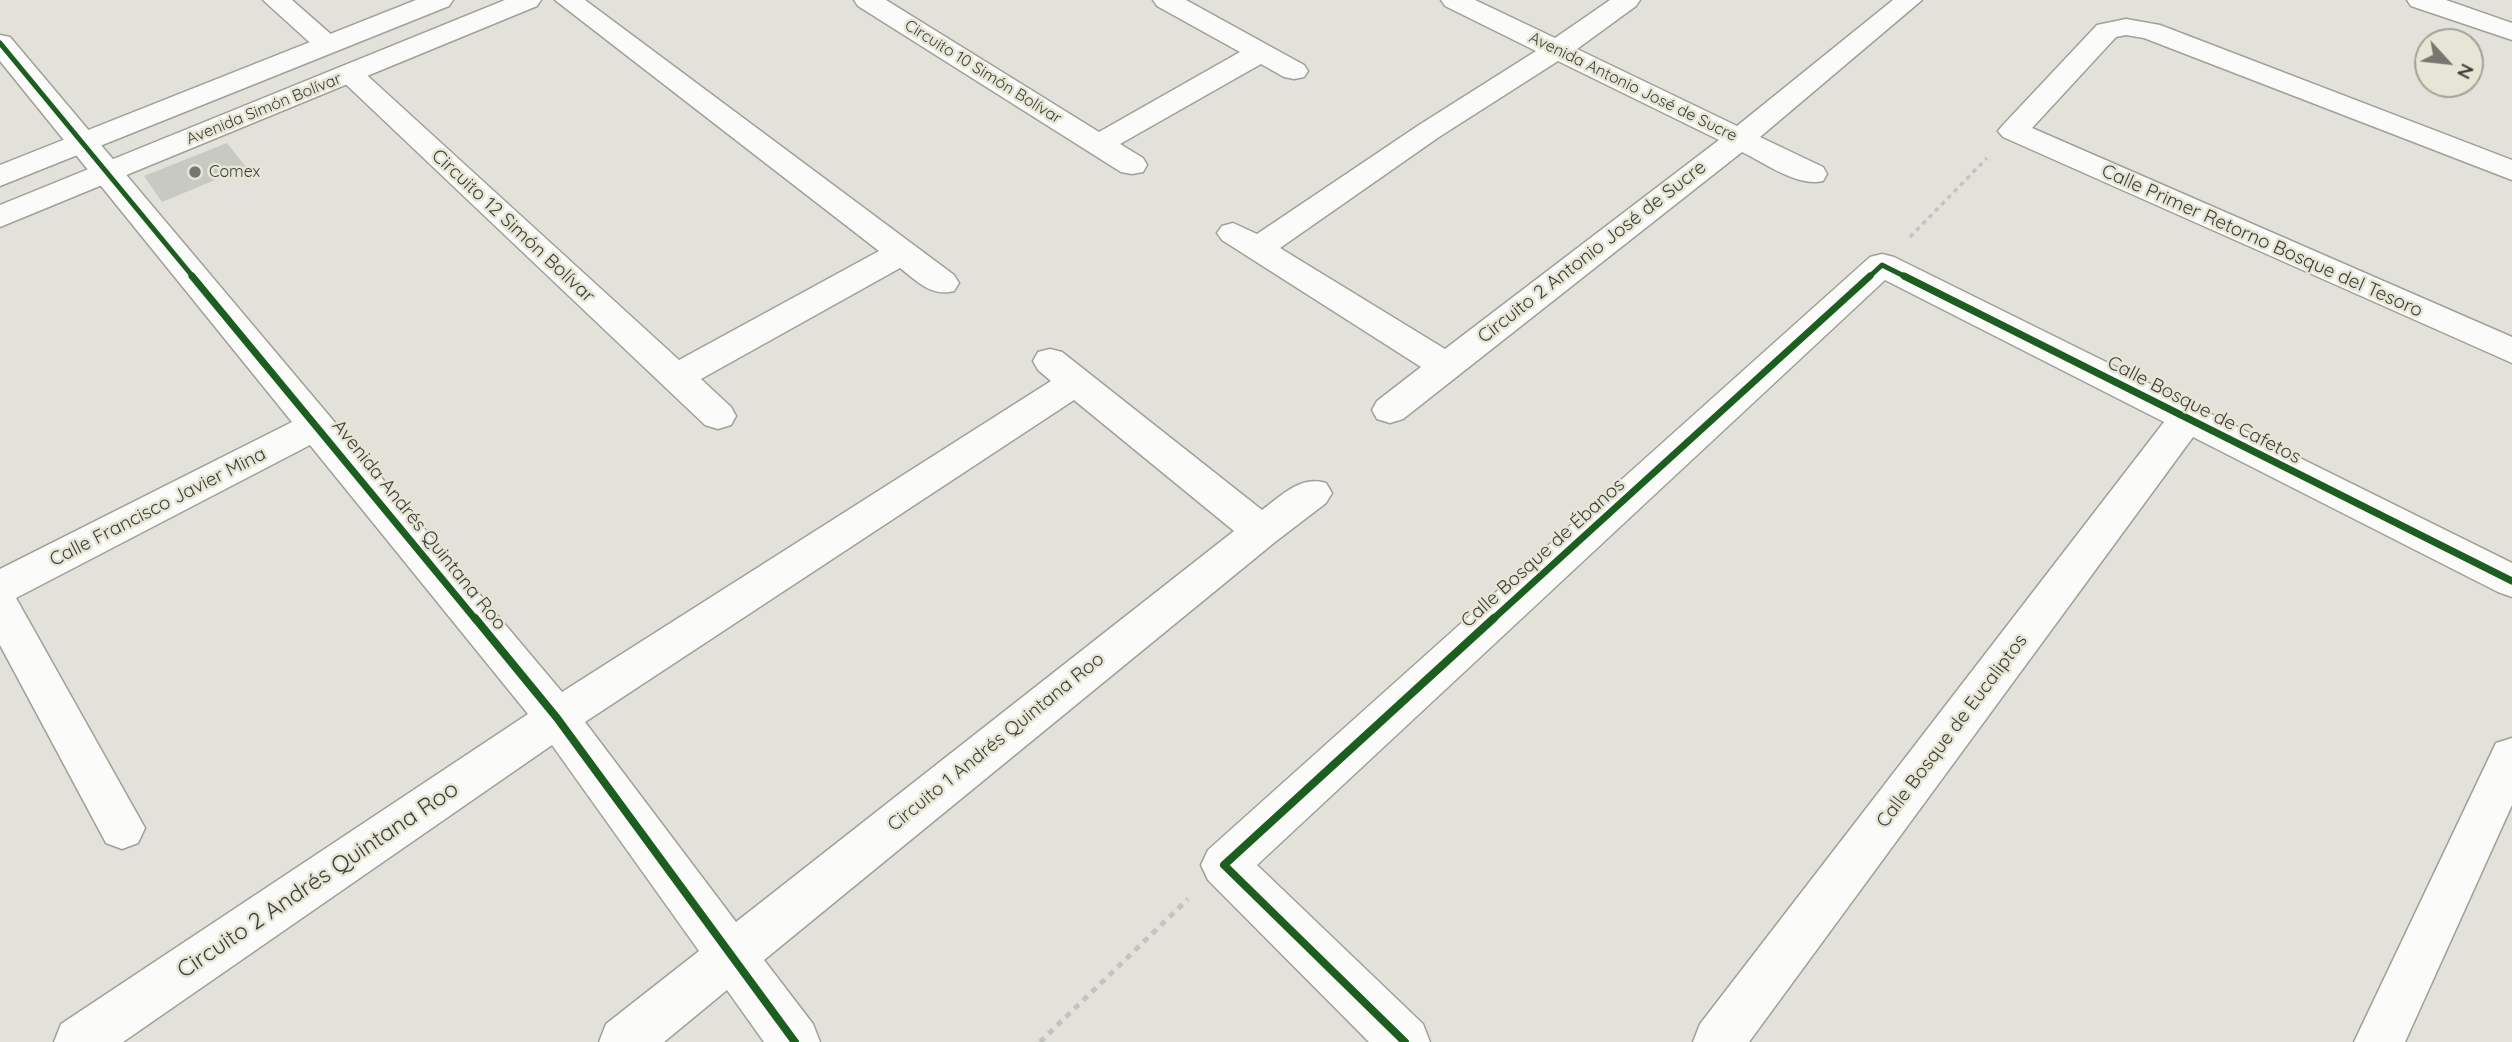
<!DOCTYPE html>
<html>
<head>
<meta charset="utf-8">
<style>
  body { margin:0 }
  #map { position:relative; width:2512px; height:1042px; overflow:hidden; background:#e2e2da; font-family:Quicksand,sans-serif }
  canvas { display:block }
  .north { position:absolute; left:2414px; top:28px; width:70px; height:70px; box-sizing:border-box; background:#e6e6d6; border:2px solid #a2a296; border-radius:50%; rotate:117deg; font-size:19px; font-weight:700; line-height:28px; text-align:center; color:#3d3d37 }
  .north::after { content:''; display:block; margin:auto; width:24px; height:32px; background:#777770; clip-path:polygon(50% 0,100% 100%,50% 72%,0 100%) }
</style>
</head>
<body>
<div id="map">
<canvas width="2512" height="1042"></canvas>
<div class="north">N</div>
</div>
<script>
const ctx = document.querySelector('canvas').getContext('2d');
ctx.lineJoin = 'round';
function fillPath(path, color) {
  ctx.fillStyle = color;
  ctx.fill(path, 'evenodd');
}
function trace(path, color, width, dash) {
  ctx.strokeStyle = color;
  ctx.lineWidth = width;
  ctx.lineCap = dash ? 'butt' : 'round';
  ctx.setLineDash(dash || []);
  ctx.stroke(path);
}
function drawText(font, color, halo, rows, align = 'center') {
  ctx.font = font + ' Quicksand,sans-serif';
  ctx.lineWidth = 5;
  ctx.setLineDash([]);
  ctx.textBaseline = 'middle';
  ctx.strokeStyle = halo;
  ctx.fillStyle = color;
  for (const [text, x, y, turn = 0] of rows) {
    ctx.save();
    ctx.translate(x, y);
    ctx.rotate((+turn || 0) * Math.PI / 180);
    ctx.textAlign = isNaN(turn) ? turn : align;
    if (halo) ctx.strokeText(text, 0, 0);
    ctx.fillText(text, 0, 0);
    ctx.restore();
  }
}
const building = new Path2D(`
  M227,143L246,167L162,202L144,176Z`);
const pathFar1 = new Path2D(`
  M1910,237L1987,158`);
const path = new Path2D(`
  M1040,1042L1188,899`);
const minor = new Path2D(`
  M263,0H292L342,44L338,50L328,52L318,50Z
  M555,0H585L954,275L959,283L954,291C931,297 917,281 900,268L701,379L731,407L736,416L731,425L718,429L705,425L335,74L339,68L349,65L359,68L679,360L879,251Z
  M854,0H886L1099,132L1240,52L1157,6L1153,0H1186L1304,65L1308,71L1304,77L1294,79L1284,77L1261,64L1120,144L1143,158L1147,165L1143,172L1132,174L1121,172L858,6Z
  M1441,0H1475L1555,38L1610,0H1640L1636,6L1577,49L1737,126L1893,0H1922L1760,137L1823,167L1827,174L1823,181C1797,187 1765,163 1742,152L1403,419L1390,423L1377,419L1372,410L1377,401L1421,367L1222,240L1217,233L1222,226L1233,223L1257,234L1419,125L1536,51L1445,6ZM1558,61L1719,140L1445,349L1280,248L1439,137Z
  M2407,0H2446L2512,23V40L2411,6Z
  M2126,19L2160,25L2512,160V180L2144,38L2126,35L2116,37L2032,128L2512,337V363L2003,137L1998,131L2003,125L2097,25Z
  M0,35L10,37L562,692L1051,381L1038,370L1033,361L1038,352L1050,349L1062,352L1262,510C1282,495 1301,475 1326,483L1332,493L1326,503L1275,542L764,960L813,1024L820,1042H764L727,990L664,1042H599L606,1024L699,951L552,745L123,1042H54L61,1024L528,714L310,445L16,598L145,828L138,843L122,849L106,843L0,645V569L292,422L0,61ZM1074,400L1234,531L736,922L585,722Z
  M1882,254L1894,257L2512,563V597L2498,592L2193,437L1749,1042H1693L1700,1024L2164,422L1885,280L1257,865L1423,1024L1430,1042H1369L1208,880L1201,865L1208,850L1870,257Z
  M2512,738V805L2405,1042H2354L2496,743Z`);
const secondary = new Path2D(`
  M416,0H453L449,6L0,186V165Z
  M505,0H541L537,6L0,227V205Z`);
const cyclewayFar2 = new Path2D(`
  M0,43L194,278
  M1868,278L1882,265L1908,278`);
const cyclewayFar1 = new Path2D(`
  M192,276L476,620
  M1904,276L2512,581
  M1492,620L1870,276`);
const cycleway = new Path2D(`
  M475,618L557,718L795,1042
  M1405,1042L1224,865L1494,618`);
const markers = [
  [195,172,7,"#777770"]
];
const farStreetnames = [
  ["Circuito 10 Simón Bolívar",983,72,32],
  ["Avenida Antonio José de Sucre",1633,87,26],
  ["Avenida Simón Bolívar",264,109,-22]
];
const farPoinames = [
  ["Comex",209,172]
];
const streetNames = [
  ["Circuito 12 Simón Bolívar",513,226,43],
  ["Calle Primer Retorno Bosque del Tesoro",2262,241,24],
  ["Circuito 2 Antonio José de Sucre",1592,252,-38],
  ["Calle Bosque de Cafetos",2204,410,27],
  ["Calle Francisco Javier Mina",158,507,-27],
  ["Avenida Andrés Quintana Roo",419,525,51],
  ["Calle Bosque de Ébanos",1543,553,-42],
  ["Calle Bosque de Eucaliptos",1952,731,-53],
  ["Circuito 1 Andrés Quintana Roo",996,742,-39]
];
const nearStreetnames = [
  ["Circuito 2 Andrés Quintana Roo",318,880,-34]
];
fillPath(building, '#c9c9c3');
trace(minor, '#a0a09a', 3);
trace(secondary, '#a0a09a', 3);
trace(pathFar1, '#c3c3c0', 3.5, [4.5, 4.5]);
trace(path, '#c3c3c0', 5, [6, 6]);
fillPath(minor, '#fbfbf9');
fillPath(secondary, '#fbfbf9');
trace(cyclewayFar2, '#1b5e20', 5);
trace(cyclewayFar1, '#1b5e20', 7);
trace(cycleway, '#1b5e20', 8);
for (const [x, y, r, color] of markers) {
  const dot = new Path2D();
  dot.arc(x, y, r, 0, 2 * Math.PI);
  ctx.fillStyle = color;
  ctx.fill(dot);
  trace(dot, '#e6e6d6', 2.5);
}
drawText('16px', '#3d3d37', '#e6e6d6', farStreetnames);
drawText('16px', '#3d3d37', '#e6e6d6', farPoinames, 'left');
drawText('19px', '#3d3d37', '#e6e6d6', streetNames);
drawText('23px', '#3d3d37', '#e6e6d6', nearStreetnames);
</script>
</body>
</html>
